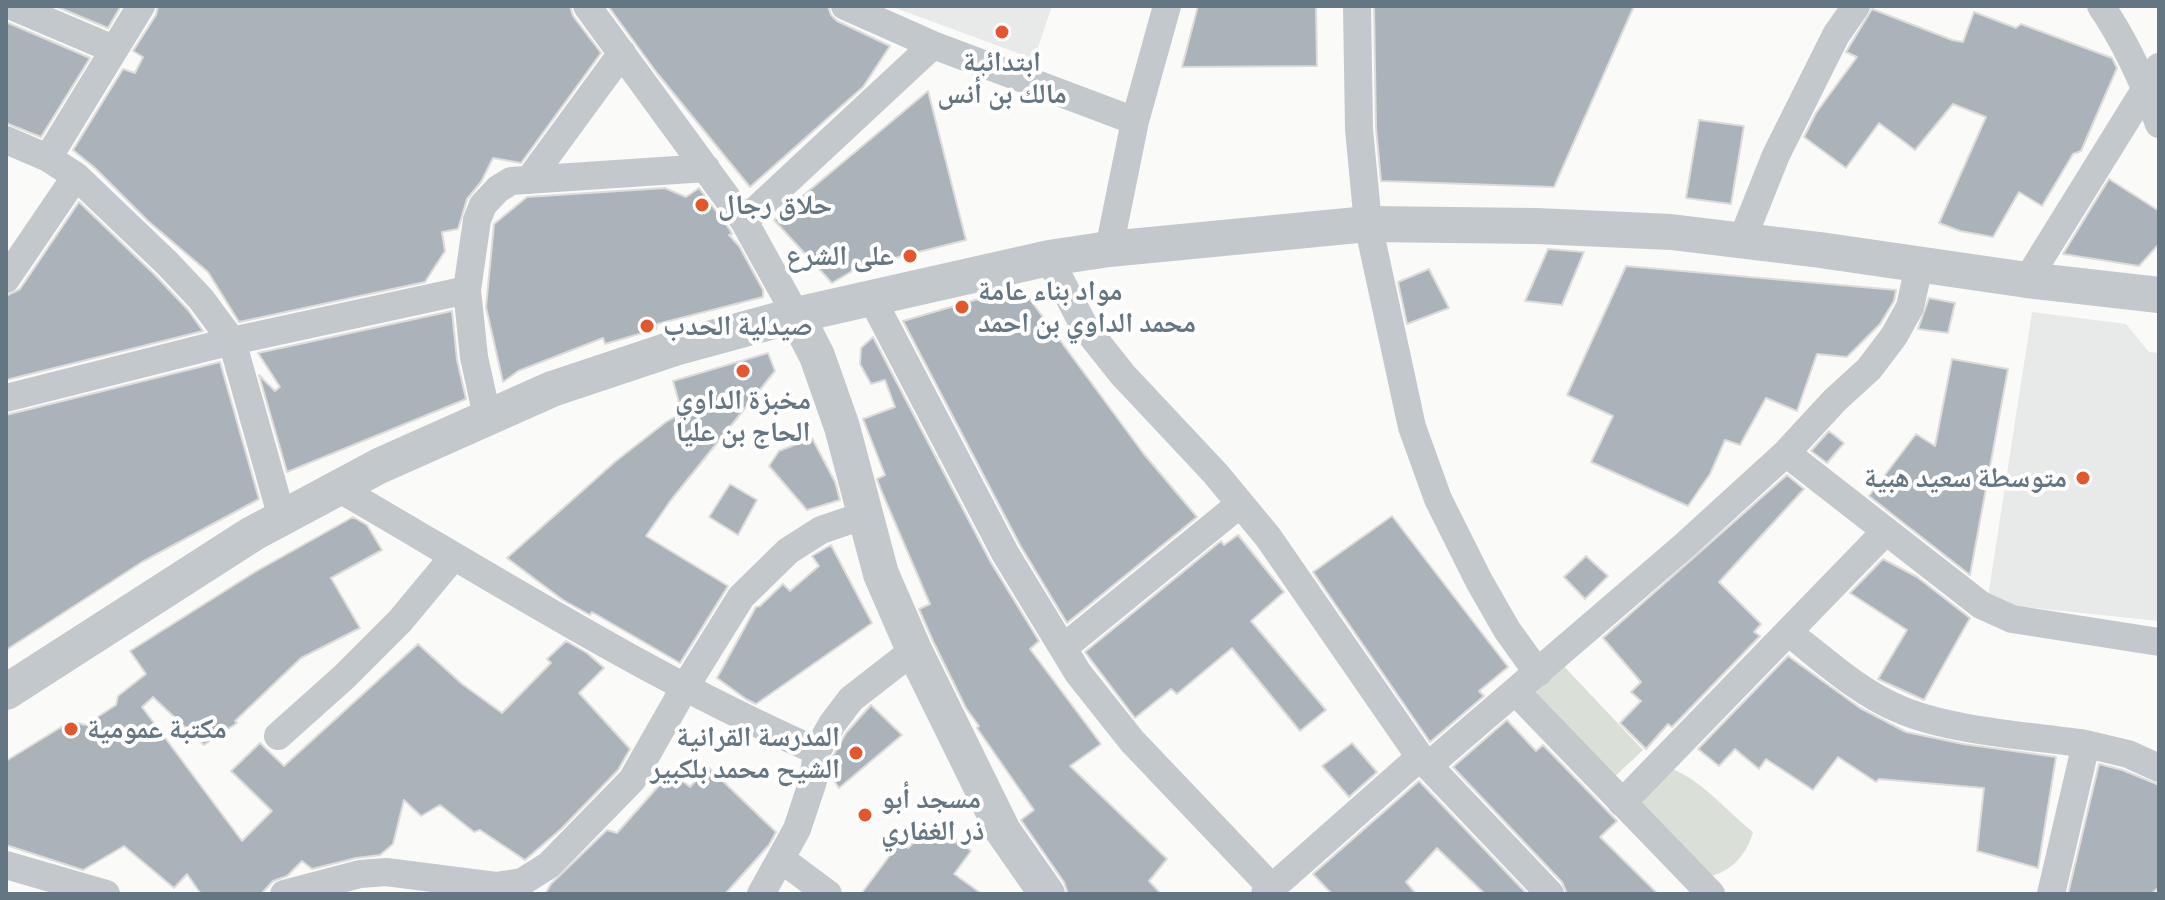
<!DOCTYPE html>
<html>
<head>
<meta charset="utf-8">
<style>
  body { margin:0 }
  #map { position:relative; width:2165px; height:900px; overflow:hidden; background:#fafaf8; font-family:"Exo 2",sans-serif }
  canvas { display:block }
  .frame { position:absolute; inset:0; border:8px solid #657683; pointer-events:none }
</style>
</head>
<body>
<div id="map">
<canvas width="2165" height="900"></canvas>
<div class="frame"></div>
</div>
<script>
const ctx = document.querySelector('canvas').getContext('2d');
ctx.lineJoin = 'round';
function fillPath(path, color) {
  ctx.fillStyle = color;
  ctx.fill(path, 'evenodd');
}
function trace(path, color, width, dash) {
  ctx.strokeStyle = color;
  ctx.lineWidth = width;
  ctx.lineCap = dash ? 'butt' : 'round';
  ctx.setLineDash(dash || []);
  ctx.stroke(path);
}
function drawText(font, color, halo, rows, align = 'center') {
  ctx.font = font + ' "Exo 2","Noto Naskh Arabic",sans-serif';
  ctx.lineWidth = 8;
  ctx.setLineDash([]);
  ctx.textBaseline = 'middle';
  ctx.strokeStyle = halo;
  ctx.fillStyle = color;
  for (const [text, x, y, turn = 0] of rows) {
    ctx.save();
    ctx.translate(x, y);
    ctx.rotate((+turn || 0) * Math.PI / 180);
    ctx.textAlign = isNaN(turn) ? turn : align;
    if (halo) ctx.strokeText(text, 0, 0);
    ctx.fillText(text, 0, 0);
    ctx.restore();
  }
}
const built = new Path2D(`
  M890,6H1052L1034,59Z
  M2032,312L2126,324L2149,352L2159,353V621L1987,603Z`);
const green = new Path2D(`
  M1558,660L1643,750L1611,780L1527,690Z
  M1663,765C1701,778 1723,808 1753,832C1747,855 1730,873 1707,877L1633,798Z`);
const building = new Path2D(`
  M55,6H121L108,28Z
  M158,6H570L573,16L601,53L521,163L493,158L481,182L467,199L458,229L442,232L445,251L425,282L239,322L208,272L148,221L95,168L73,150L123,69L135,73L143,57L133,51L156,15Z
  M608,6H828L831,15L837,21L890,46L863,87L750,187L657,73Z
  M1198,6H1316L1317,66L1182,67Z
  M1374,6H1634L1554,187L1381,181L1376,128Z
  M1872,9L1952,40L1963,42L1974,12L2016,28L2021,24L2112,58L2117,68L2081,151L2073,154L2042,206L2019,192L1993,237L1960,231L1939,223L1986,117L1953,104L1915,150L1879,123L1846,168L1804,137L1816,113L1857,57L1846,52Z
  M6,22L90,58L41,137L6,123Z
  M928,91L966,240L859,267L832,283L774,220Z
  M1699,120L1744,126L1731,204L1686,198Z
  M2109,179L2159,211V244L2139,266L2063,254Z
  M665,188L686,197L699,188L730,230L732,234L729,235L739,246L763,290V297L657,324L656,329L605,344L603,338L518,371L503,382L486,307L494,224L527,197Z
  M79,202L155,275L188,310L203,331L6,380V296L20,289Z
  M1548,249L1584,252L1562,305L1525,301Z
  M1626,266L1896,290L1894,301L1880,324L1847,357L1817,354L1797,411L1766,398L1740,445L1725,440L1710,474L1688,506L1591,462L1613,416L1567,395Z
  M1429,269L1449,308L1407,324L1398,282Z
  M1016,288L1023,290L1143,453L1197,517L1067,623L1020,545L903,321Z
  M1929,298L1955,303L1948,333L1918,329Z
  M452,311L457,360L466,399L287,472L259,375L275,391L280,387L258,353Z
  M873,337L990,561L1039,641L1030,649L1101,744L1070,766L1167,859L1149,881L1161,894H1068L1064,882L1021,820L1034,810L977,728L979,726L966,708L933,641L919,609L930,604L881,490L877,479L885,475L863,419L895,407L885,380L871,384L860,364L861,348Z
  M768,353L775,371L671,500L646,536L728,586L680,663L592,612L590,615L563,600L507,558L616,461L666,422L682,413L673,381Z
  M1952,359L2008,369L1970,575L1869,496L1916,434L1935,446Z
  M220,362L259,499L142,562L6,650V415Z
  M1829,431L1844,443L1827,463L1811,451Z
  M812,438L835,482L840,500L807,510L769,466L779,451Z
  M1787,475L1804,489L1719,582L1761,624L1754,632L1760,636L1672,727L1668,724L1646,749L1620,723L1641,701L1631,692L1641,682L1603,638Z
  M730,484L757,500L738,535L709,517Z
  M1392,516L1508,667L1479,691L1484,696L1430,742L1313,572Z
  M353,517L367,525L382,550L331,578L360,628L301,658L235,721L237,723L204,745L153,697L142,707L242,841L272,811L231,771L260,743L284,766L418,644L462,684L502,713L551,663L547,659L566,641L587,653L604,668L579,693L630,749L618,770L561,829L525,860L480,830L474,832L440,805L421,816L404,800L393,844L380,855L356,858L312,869L302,861L287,876L273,881L261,894H201L187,874L174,888L124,846L83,870L6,845V761L71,721L85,725L116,705L118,696L146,674L130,651L255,572Z
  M1238,535L1284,592L1251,621L1326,710L1300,731L1232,648L1177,694L1171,689L1135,718L1085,652L1221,541L1224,545Z
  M831,545L872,623L756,704L746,699L717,678L756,607L760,606L783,584L790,591L819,566L812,556Z
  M1586,556L1608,576L1585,599L1564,577Z
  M1883,559L1917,577L1970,618L1924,700L1878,679L1907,630L1850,593Z
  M1788,656L1860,708L1906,732L1963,744L2056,757L2038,868L1977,851L1984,788L1879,779L1876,782L1838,757L1813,790L1766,759L1759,769L1735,749L1719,766L1698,749Z
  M871,705L902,735L839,788L831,776L833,756L846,733Z
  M1507,720L1536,751L1543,745L1617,821L1600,837L1658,894H1567L1562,882L1453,767Z
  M1352,743L1377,772L1349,797L1322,766Z
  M2099,764L2122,770L2159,785V887L2151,894H2068Z
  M708,767L776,832L769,845L725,894H545L551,884L607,830L617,833L671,772L690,787Z
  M1419,781L1527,894H1485L1437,848L1406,882L1416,894H1332L1313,874Z
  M934,822L971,851L954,874L982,894H861L900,842L908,848Z`);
const minor = new Path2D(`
  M12,6L113,49
  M587,6L744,221L796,315
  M845,6L933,45L1135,121
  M1357,6L1359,129L1368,224L1412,427L1438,499L1479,581L1507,630L1538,673
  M2101,6C2126,43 2144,82 2159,124
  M6,140L48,158L76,176L167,263L201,299L232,341L282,518
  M48,158L141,6
  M529,180L622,53
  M744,221L933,45
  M1742,240L1776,155L1836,35L1856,6
  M1109,249L1135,121L1167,6
  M1049,258L1084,326L1123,375L1215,473L1268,537L1420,757L1550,894
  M6,279L76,176
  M2027,280L2159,67
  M871,297L1005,553L1078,673L1132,741L1272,888
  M6,398L232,341L467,290
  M487,416L474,357L467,290L477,220L483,205L498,189L511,181L706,168
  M1786,453L1981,605L2012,619L2159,642
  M338,488C495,579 651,678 817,751
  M1788,632C1823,659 1858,692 1899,709C1949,731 2031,736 2086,744
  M1063,648L1240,504
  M1516,692L1711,894
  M278,736L344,677L400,621L454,556
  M1428,766L1684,546L1786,453L1835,400L1869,369L1894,336L1910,307L1919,266
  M1622,803L1886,531
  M781,859L828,894
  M6,865L106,894
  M284,894L360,874L386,872L496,886L522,882L549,865L632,780L685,687L741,597L788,551L821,530L865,515
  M761,894L797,829L813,781L817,751L832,724L851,699L914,650
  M1265,894L1420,757
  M2051,894L2086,744L2128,754L2159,768`);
const tertiary = new Path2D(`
  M796,315L817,356L842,427L881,574L914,650L1003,831L1047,894
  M6,692L252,534L379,466L552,389L675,348L796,315L1049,258L1109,249L1368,224L1536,226L1671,232L1820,250L2027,280L2159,295`);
const markers = [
  [1002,32,8,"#e4572e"],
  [702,205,8,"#e4572e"],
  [910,256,8,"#e4572e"],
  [962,307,8,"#e4572e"],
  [647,326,8,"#e4572e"],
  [743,371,8,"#e4572e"],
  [2083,478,8,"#e4572e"],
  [71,729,8,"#e4572e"],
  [856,753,8,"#e4572e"],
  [865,815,8,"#e4572e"]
];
const poiNames = [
  ["ابتدائية",1002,62,"center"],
  ["مالك بن أنس",1002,94,"center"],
  ["حلاق رجال",718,205],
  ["على الشرع",894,256,"right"],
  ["مواد بناء عامة",978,291],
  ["محمد الداوي بن احمد",978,323],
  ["صيدلية الحدب",663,326],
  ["مخبزة الداوي",743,400,"center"],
  ["الحاج بن عليا",743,432,"center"],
  ["متوسطة سعيد هبية",2067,478,"right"],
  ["مكتبة عمومية",87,729],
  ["المدرسة القرانية",840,737,"right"],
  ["الشيح محمد بلكبير",840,769,"right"],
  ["مسجد أبو",881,799],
  ["ذر الغفاري",881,831]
];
fillPath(built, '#e8e9e9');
fillPath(green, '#dadfd7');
fillPath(building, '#aab3b9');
trace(building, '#dcdcda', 2);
trace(minor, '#c3c8cc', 28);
trace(tertiary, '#c3c8cc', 36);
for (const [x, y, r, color] of markers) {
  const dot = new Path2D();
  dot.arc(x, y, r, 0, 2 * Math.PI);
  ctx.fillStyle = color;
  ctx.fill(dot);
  trace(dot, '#fff', 3);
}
drawText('bold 28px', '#657683', '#fff', poiNames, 'left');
</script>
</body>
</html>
